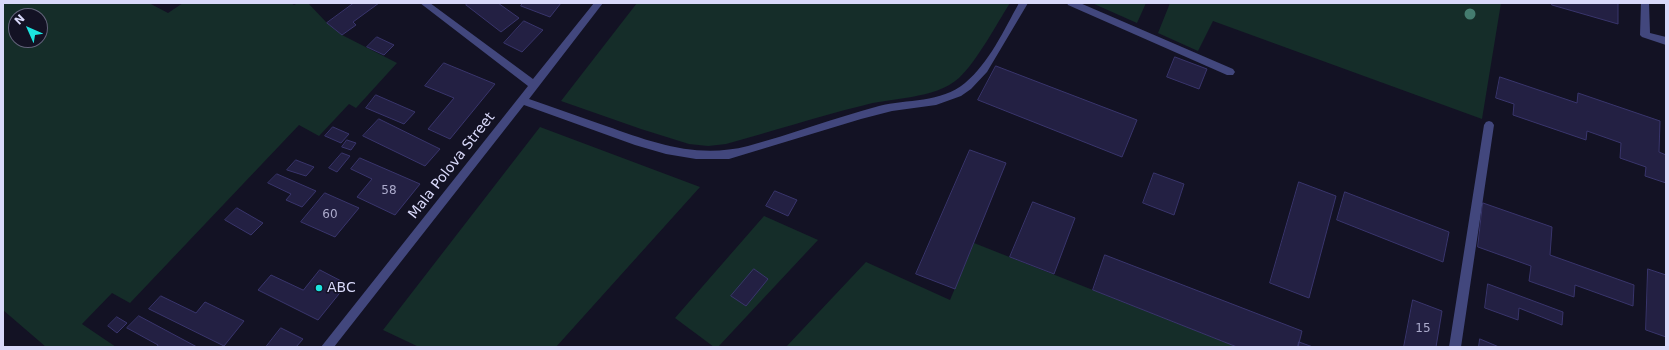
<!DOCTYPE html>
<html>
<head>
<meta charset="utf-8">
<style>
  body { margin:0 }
  #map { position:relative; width:1669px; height:350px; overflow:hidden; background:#131224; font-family:"DejaVu Sans",sans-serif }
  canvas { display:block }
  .frame { position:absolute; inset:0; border:4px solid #d9d9fa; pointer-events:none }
  .north { position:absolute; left:8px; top:8px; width:40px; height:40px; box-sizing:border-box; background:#131224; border:1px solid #62627a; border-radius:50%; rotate:315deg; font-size:11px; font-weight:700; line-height:16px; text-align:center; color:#d9d9fa }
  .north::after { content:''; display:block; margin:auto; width:14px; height:18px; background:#1ce4df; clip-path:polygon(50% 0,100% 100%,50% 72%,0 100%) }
</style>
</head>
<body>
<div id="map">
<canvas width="1669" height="350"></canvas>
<div class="frame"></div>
<div class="north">N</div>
</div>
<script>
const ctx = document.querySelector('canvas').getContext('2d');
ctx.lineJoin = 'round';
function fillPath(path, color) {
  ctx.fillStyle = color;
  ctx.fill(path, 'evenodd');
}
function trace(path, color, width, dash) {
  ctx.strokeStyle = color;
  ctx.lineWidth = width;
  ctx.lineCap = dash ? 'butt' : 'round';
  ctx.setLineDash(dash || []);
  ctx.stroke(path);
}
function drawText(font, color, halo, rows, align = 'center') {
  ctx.font = font + ' "DejaVu Sans",sans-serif';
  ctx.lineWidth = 3;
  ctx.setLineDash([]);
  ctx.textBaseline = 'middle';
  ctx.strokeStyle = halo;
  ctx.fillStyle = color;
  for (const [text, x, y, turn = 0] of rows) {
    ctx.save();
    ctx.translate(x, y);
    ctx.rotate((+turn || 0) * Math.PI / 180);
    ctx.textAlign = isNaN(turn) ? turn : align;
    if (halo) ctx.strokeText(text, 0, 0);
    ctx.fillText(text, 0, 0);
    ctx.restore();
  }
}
const green = new Path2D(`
  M3,3H149L168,13L183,3H291L294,5L298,3H308L327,23L342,35L397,63L356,108L349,104L319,136L299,125L130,303L112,293L82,324L116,347H46L3,310ZM16,16H40V40H16Z
  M637,3H1010C996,25 977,61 959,78C934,100 891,97 861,106C815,117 771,132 726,144L708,146L689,144L641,129L561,101Z
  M1092,3H1146L1137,23Z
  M1170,3H1501L1482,119L1213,21L1198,51L1158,33Z
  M540,127L700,187L556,347H419L383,330Z
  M764,216L818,240L718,347H714L675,318Z
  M974,243L1237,347H786L866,262L950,300Z`);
const building = new Path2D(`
  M354,3H379L353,22L356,25L342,35L327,23Z
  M468,3H498L519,18L501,32L466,5Z
  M523,3H561L550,17L521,6Z
  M1552,3H1618V24L1552,5Z
  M524,21L543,30L522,52L504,43Z
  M377,37L394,45L384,55L367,47Z
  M1175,57L1207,69L1199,89L1167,77Z
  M444,63L495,84L450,139L428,129L454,98L425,86Z
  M996,66L1137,120L1122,157L978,100Z
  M1500,77L1577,103L1578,93L1660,121L1659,152L1666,155V183L1645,176L1646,167L1620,158L1621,143L1587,131L1586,140L1513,115L1514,104L1496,98Z
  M376,95L415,112L404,124L366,108Z
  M379,119L440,149L425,166L363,136Z
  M333,127L349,134L341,143L325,136Z
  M347,140L356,143L351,150L342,147Z
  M970,150L1006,163L955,289L916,274Z
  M342,153L350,156L337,172L329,168Z
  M360,158L420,184L395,215L357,197L372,179L351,169Z
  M296,160L314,167L306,176L287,170Z
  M1154,173L1184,184L1174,215L1143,203Z
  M277,174L316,191L302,207L286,200L291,194L268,183Z
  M1299,182L1336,196L1309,298L1270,283Z
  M775,191L797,200L788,216L766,206Z
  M1345,192L1449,232L1443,262L1337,220Z
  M325,193L359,208L335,237L301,222Z
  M1033,202L1075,218L1054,274L1010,257Z
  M1483,203L1552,227L1550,255L1634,285L1633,306L1575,285L1574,297L1529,281L1531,266L1478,247Z
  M237,208L263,223L251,235L225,220Z
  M1105,255L1302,331L1298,347H1237L1093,290Z
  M754,269L768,279L746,306L731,296Z
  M1648,269L1666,275V337L1646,330Z
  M320,270L347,284L318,320L258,290L271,275L303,290Z
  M1488,284L1563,312L1562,325L1519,308L1518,320L1485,308Z
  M161,296L196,313L205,302L244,321L224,346L149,309Z
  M1413,300L1442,311L1436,347H1404Z
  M139,316L197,347H157L158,345L127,328Z
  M117,317L127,323L117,333L108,326Z
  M281,328L303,339L296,347H266Z
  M1480,339L1499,347H1479Z
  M1299,342L1313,347H1298Z`);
const minor = new Path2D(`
  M420,3H430L533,79L594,3H603L529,99C555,108 580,117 606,126C654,143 697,159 748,146C792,134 834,118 879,106C907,99 941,103 965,83C989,63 1004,30 1019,3H1028L987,72L971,89L961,96L936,105L892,111L861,119L729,159H696L666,154L635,145L524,105L334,347H321L528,86Z
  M1067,3H1080L1233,69L1235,72L1233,75H1227L1068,5Z
  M1641,3H1649L1650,33L1666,37V45L1642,37L1640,35Z
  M1489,121L1492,122L1494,125L1461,347H1449L1484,125L1486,122Z`);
const trees = [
  [1470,14]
];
const markers = [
  [319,288,4,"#1ce4df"]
];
const numberNames = [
  ["58",389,191],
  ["60",330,215],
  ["15",1423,329]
];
const streetNames = [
  ["Mala Polova Street",452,166,-52]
];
const poiNames = [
  ["ABC",327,288]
];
fillPath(green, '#152d29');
fillPath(building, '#232043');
trace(building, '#39356c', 1);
fillPath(minor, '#42477d');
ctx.fillStyle = '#447c6f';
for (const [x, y] of trees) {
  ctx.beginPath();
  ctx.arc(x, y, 5.5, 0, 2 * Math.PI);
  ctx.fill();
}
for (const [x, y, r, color] of markers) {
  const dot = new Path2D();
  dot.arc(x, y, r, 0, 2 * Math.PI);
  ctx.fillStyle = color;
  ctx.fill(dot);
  trace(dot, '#131224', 1.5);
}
drawText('12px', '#acabcc', null, numberNames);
drawText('14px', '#d9d9fa', '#131224', streetNames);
drawText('14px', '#d9d9fa', '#131224', poiNames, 'left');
</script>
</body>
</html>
